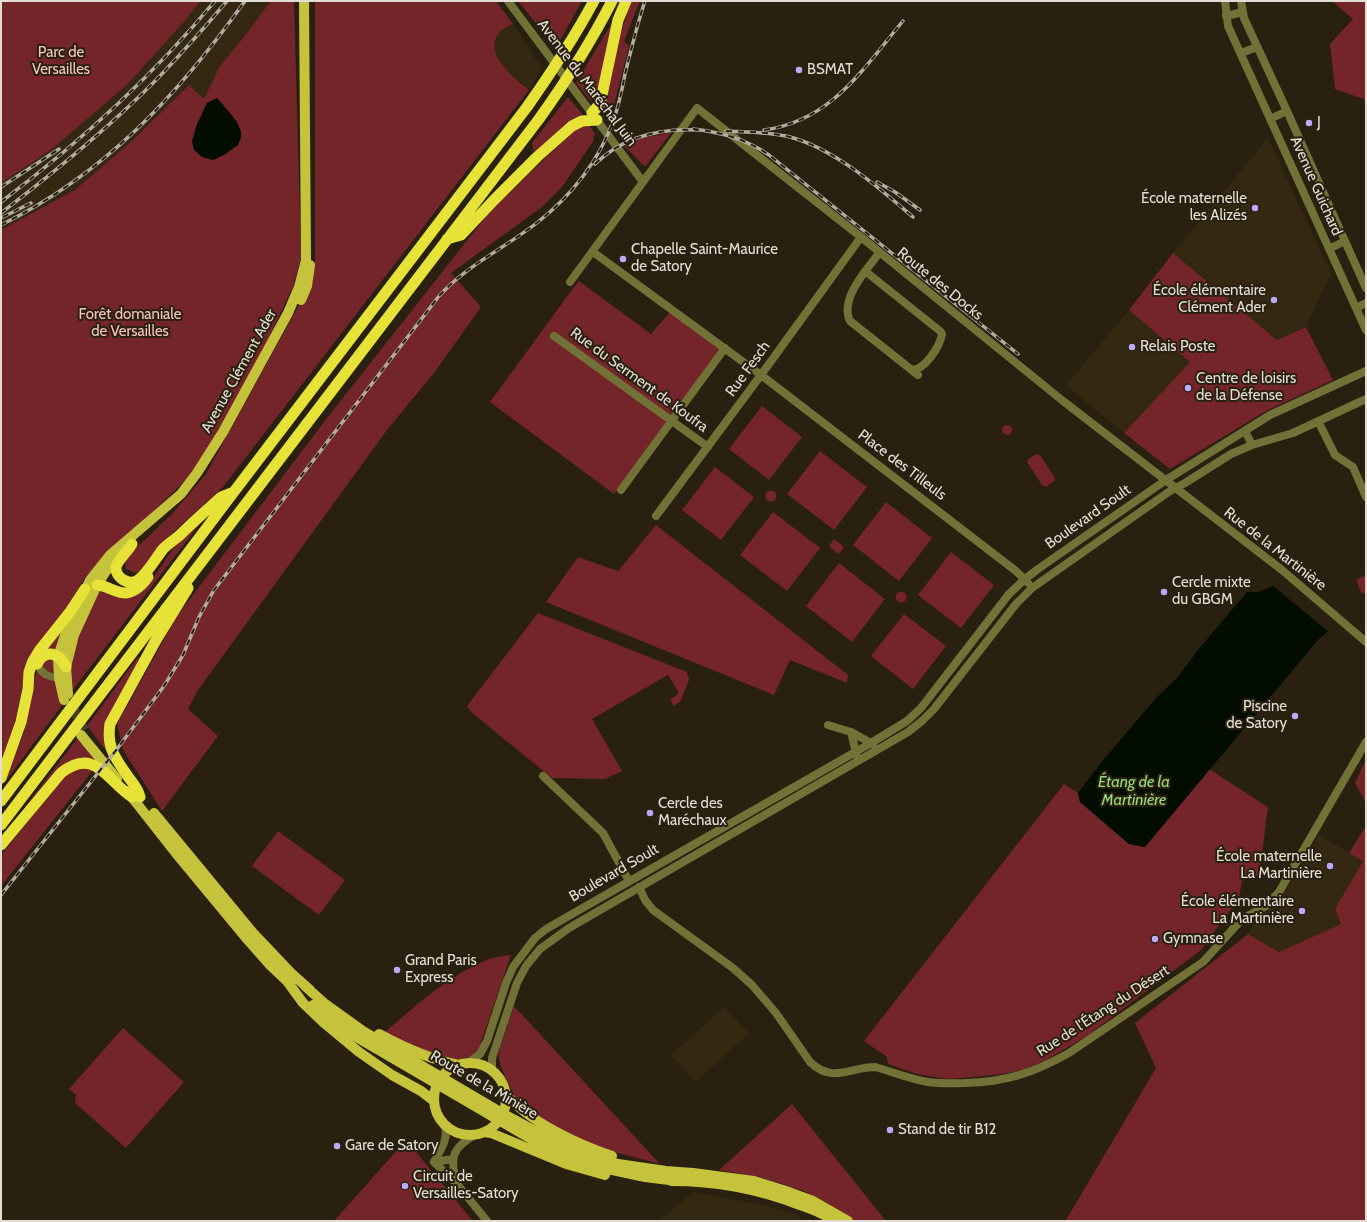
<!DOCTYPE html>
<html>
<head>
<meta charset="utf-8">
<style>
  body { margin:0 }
  #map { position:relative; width:1367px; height:1222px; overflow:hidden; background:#292010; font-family:Cabin,sans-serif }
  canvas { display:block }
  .frame { position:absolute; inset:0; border:2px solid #e3ddd3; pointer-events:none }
</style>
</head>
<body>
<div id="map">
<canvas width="1367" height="1222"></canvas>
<div class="frame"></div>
</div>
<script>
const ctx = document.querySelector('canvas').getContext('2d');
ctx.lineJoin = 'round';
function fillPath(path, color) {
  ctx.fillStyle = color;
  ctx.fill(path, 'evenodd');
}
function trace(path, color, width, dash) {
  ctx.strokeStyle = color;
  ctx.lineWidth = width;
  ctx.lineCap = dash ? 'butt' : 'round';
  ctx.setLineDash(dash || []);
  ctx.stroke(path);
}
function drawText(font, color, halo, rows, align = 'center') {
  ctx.font = font + ' Cabin,sans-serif';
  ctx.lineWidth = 4;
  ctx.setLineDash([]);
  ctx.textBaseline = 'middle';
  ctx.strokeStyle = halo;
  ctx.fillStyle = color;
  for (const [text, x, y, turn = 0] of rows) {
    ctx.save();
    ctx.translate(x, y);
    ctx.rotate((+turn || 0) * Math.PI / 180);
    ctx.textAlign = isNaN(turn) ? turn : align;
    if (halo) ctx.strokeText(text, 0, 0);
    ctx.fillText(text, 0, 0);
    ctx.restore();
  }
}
const built = new Path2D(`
  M200,1H271L243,38L220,66L204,100L189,85L132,141L75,190L1,230V183L51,150L128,84L183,23Z
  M513,24L542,69L529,90L505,69L494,49V42L500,32Z
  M1268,138L1331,273L1306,327L1277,340L1173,253Z
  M1129,310L1190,362L1124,433L1066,385Z
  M1319,835L1363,861L1335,909L1341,924L1279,952L1248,934L1259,915L1275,906L1282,897Z
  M724,1007L749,1033L696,1082L671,1055Z
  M693,1192L763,1205L802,1216L795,1221H658Z`);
const green = new Path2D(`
  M1,1H200L183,23L128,84L51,150L1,183Z
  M271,1H294L301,257L293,287L252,372L195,471L85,577L62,616L26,666L16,718L1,765V230L75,190L132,141L189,85L204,99L220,66L243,38ZM217,98C225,107 242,124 241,136C241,139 239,142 238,145Z
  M315,1H496L513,24C509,26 503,29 500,32C481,53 515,78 529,90L223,487L169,536L140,571L135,573L126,569L125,564L126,558L135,549L172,514L206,474L305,294L315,260Z
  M518,1H582L556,48Z
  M631,1H640L624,41L629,46L610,121L604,110L615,51Z
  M1332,1H1366V108L1364,99L1335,89L1330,44L1353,19Z
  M613,21L599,95L594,99L590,100L576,83Z
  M568,97L584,116L534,154L532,143Z
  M589,125L595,134L593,138L594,140L562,187L542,207L451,273L481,307L434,373L387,430L198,690L188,709L218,736L162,811L123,750L117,724L177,616L327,418L491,210L578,127Z
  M671,133L645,167L624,146L645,137Z
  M1173,253L1277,340L1306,327L1333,380L1266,411L1170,469L1124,433L1190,362L1129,310Z
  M579,281L651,334L670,312L720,349L614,494L490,402L574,287Z
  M762,406L802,437L769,480L729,449Z
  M1002 430a5 5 0 1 1 10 0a5 5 0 1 1-10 0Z
  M820,451L867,487L834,530L787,494Z
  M1037,454L1040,455L1055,478L1054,481L1046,487L1042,485L1027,462L1028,459Z
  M715,467L754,497L721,540L682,510Z
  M765.5 496a5.5 5.5 0 1 1 11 0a5.5 5.5 0 1 1-11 0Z
  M886,502L932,538L899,581L853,545Z
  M773,512L820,548L787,591L740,555Z
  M205,517L72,691L70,676L72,650L99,586L111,591L148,586L178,541Z
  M656,525L848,675L847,683L790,660L774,695L546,602L578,557L618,571Z
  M834,539L844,547L839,554L829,546Z
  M951,552L994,585L961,628L918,595Z
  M839,563L885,599L852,642L806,606Z
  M1366,575V592L1362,594L1356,580Z
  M895.5 597a5.5 5.5 0 1 1 11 0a5.5 5.5 0 1 1-11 0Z
  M538,613L687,672L689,680L680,702L674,706L670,700L679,693L668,675L592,719L622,771L605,779L552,778L471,712L467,706Z
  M904,614L946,646L913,689L871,656Z
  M68,617L58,650L47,649Z
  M53,656L57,673C50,673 45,670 42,664Z
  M138,657L142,661L111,715L108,753L87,726Z
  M37,669L55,680L63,704L5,782H4L24,732Z
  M79,736L100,762L82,758L76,759L27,808L25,807Z
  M1366,759V803L1355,783Z
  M79,767L94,769L1,886V855L66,774Z
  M1209,769L1268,807L1259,876L1243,875L1239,898L1201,950L1087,1036L1044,1061L1022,1070L1003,1074L950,1079L934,1077L917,1074L888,1064L887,1057L864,1041L1064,784L1078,793L1080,802L1129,844L1144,847Z
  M1366,826V1221H1064L1066,1220L1156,1068L1135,1023L1248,934L1279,952L1341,924L1335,909L1363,861L1349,853Z
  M278,831L345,880L319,915L252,866Z
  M511,955L479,1048L471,1057L455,1060L441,1059L384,1033C416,1005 448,976 487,960C495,957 503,956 511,955Z
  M514,1006L660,1164L603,1149L574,1136L547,1122L515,1098L501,1067L498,1054Z
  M123,1028L184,1082L126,1148L75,1103L76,1095L69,1089Z
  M792,1104L886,1221H855L804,1191L759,1177L719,1170Z
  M406,1140L473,1221H334Z`);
const water = new Path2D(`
  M217,98L237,122L241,132V137L238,145L224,155L213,160L202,157L194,150L192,141L197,124L207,103Z
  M1273,586L1328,631L1318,640L1145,847L1129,844L1080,802L1078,793L1101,763L1156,698L1177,678L1198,650L1247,592H1259Z`);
const majorTunnel = new Path2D(`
  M68,694L75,712L84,730`);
const minor = new Path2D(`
  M508,1L643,182
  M1225,1L1228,26L1366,330
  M1241,1L1244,18L1287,111L1366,288
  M1226,16L1243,12
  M1241,53L1257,47
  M1270,119L1287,111
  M1329,249L1345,241
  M593,252L761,375L1016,571L1028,583
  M880,252C867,269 839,299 850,321L918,375
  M865,271L940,331L942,334C940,346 925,370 912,370
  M570,282L697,108L861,237L1063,401L1282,570L1366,642
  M1356,308L1366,303
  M554,336L708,447
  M1318,421L1335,455L1353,467L1366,497
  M1245,431L1252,445
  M621,490L725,348
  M656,516L761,375L861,237
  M38,662C39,673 48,677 59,678
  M828,725L851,732L871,743L873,745
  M851,732L857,757
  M543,776L603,833L629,881
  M639,887L645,900L653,910L733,968L752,985L776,1013L810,1062C833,1084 850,1067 875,1067C893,1072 910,1079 928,1082C940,1084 952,1083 965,1083C1006,1082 1033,1073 1069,1053L1203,962L1242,919L1266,906L1279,892L1366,742
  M467,1064L480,1054L487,1041L506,983L513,967L535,938L546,929L871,743L907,721L921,708L1009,594L1025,579L1038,569L1166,480L1270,415L1366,371
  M492,1071V1058L517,983L526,966L540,949L569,928L908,732L922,721L934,709L1016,604L1032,588L1170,491L1185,483L1231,454L1252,445L1293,433L1366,399
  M434,1162L457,1184L487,1221
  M434,1162C440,1151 450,1137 444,1125
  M434,1162L453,1159
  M457,1183C449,1158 452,1147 477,1134`);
const major = new Path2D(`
  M301,300L307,286L310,265
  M68,694L66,667L74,635L97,585L106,571L121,555
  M64,700L59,678L58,657L66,632L90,580L110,555L181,494L197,473L223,432L288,313L299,287L306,260L304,1
  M81,735L117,779
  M127,791L175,852L247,939L269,964L287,981L303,1003L324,1023L359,1052L392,1075L421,1091L434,1101
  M154,813L253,933L291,973L310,990
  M305,986L324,1003L363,1031L507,1116L548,1138L568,1148L596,1158L618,1164L666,1171L693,1173L754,1181L786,1191L813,1201L848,1221
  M313,1005L358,1038L538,1143L571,1158L603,1168L645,1177L677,1181
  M379,1034C403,1047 431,1060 459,1065
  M434 1099a36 36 0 1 1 72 0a36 36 0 1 1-72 0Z
  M505,1093C527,1121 579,1145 612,1156
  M484,1132L491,1133L566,1164L605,1175
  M671,1181C715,1181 759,1189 800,1205C812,1209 824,1214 834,1221`);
const highway = new Path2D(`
  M592,113L600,104L618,20L626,1
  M447,239L461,235L494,200L537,157L572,126L582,121L597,120
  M132,544C128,551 117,561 116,567C115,578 129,586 138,580C147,574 156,558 163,549C168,544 174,540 180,535C193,522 207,510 221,497L231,493
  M97,585C104,585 109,589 116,591C130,597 140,588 148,577
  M37,664C45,648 60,653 66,667
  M1,778L21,722L28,689L29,672L33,661L39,651L70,612L85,589
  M140,797C138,789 134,784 129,778C116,759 106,748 110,724L156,640L188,588
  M1,801L233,493L527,107C551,73 574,38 594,1
  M1,825L539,119C567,80 590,44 612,1
  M1,845L61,773C95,746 107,781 132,797`);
const rail = new Path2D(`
  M693,129C721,132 746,139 769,155L1018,354
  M764,130C831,121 862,70 903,21
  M726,131C748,132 770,132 790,137C835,149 879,188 913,217
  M595,164C623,137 660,128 698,130
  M877,182L895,192L920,210
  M1,187L59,149
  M1,202C79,143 152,77 215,1
  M1,213C56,171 110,127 158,78C182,53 205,27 227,1
  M3,217L31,203
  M1,225C106,173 178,95 245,1
  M1,895L117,749L164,686L183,655L199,617L214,590L439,296C467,265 505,248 538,222C571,196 599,161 613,121C619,106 622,90 625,74C631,50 637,25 645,1`);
const markers = [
  [799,70,4,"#bcaaf6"],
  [1309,123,4,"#bcaaf6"],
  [1255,208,4,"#bcaaf6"],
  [623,259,4,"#bcaaf6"],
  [1274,300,4,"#bcaaf6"],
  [1132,347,4,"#bcaaf6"],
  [1188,388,4,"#bcaaf6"],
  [1164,592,4,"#bcaaf6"],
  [1295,716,4,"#bcaaf6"],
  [650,813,4,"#bcaaf6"],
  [1330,866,4,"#bcaaf6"],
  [1302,911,4,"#bcaaf6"],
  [1155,939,4,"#bcaaf6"],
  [397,970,4,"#bcaaf6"],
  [890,1130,4,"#bcaaf6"],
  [337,1146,4,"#bcaaf6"],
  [405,1186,4,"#bcaaf6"]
];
const parkNames = [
  ["Parc de",61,53],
  ["Versailles",61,70],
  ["Forêt domaniale",130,315],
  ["de Versailles",130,332]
];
const poiNames = [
  ["BSMAT",807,70],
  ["J",1317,123],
  ["École maternelle",1247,199,"right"],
  ["les Alizés",1247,216,"right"],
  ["Chapelle Saint-Maurice",631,250],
  ["de Satory",631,267],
  ["École élémentaire",1266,291,"right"],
  ["Clément Ader",1266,308,"right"],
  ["Relais Poste",1140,347],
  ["Centre de loisirs",1196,379],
  ["de la Défense",1196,396],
  ["Cercle mixte",1172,583],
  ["du GBGM",1172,600],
  ["Piscine",1287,707,"right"],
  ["de Satory",1287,724,"right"],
  ["Cercle des",658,804],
  ["Maréchaux",658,821],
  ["École maternelle",1322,857,"right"],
  ["La Martinière",1322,874,"right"],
  ["École élémentaire",1294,902,"right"],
  ["La Martinière",1294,919,"right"],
  ["Gymnase",1163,939],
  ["Grand Paris",405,961],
  ["Express",405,978],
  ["Stand de tir B12",898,1130],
  ["Gare de Satory",345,1146],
  ["Circuit de",413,1177],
  ["Versailles-Satory",413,1194]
];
const streetNames = [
  ["Avenue du Maréchal Juin",587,83,53],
  ["Avenue Guichard",1316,186,66],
  ["Route des Docks",940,284,39],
  ["Rue Fesch",748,369,-54],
  ["Avenue Clément Ader",239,371,-61],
  ["Rue du Serment de Koufra",639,380,36],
  ["Place des Tilleuls",902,465,37],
  ["Boulevard Soult",1088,517,-35],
  ["Rue de la Martinière",1275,549,38],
  ["Boulevard Soult",614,873,-30],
  ["Rue de l'Étang du Désert",1103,1011,-33],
  ["Route de la Minière",484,1085,30]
];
const waterNames = [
  ["Étang de la",1134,782],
  ["Martinière",1134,800]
];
fillPath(built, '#352812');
fillPath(green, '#742529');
fillPath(water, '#020d00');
trace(majorTunnel, '#453c2d', 10, [10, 5]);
trace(minor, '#727137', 8);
trace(major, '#c5c23c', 10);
trace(highway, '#e6e238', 11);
trace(rail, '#b2aca0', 3.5);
trace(rail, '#292010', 2, [6]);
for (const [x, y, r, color] of markers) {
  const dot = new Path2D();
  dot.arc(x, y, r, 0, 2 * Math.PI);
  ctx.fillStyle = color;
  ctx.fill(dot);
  trace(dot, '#292010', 1.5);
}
drawText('15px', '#f5c2c0', '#292010', parkNames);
drawText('15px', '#e3ddd3', '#292010', poiNames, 'left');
drawText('15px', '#e3ddd3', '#292010', streetNames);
drawText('italic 16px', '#96da78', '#292010', waterNames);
</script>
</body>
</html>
